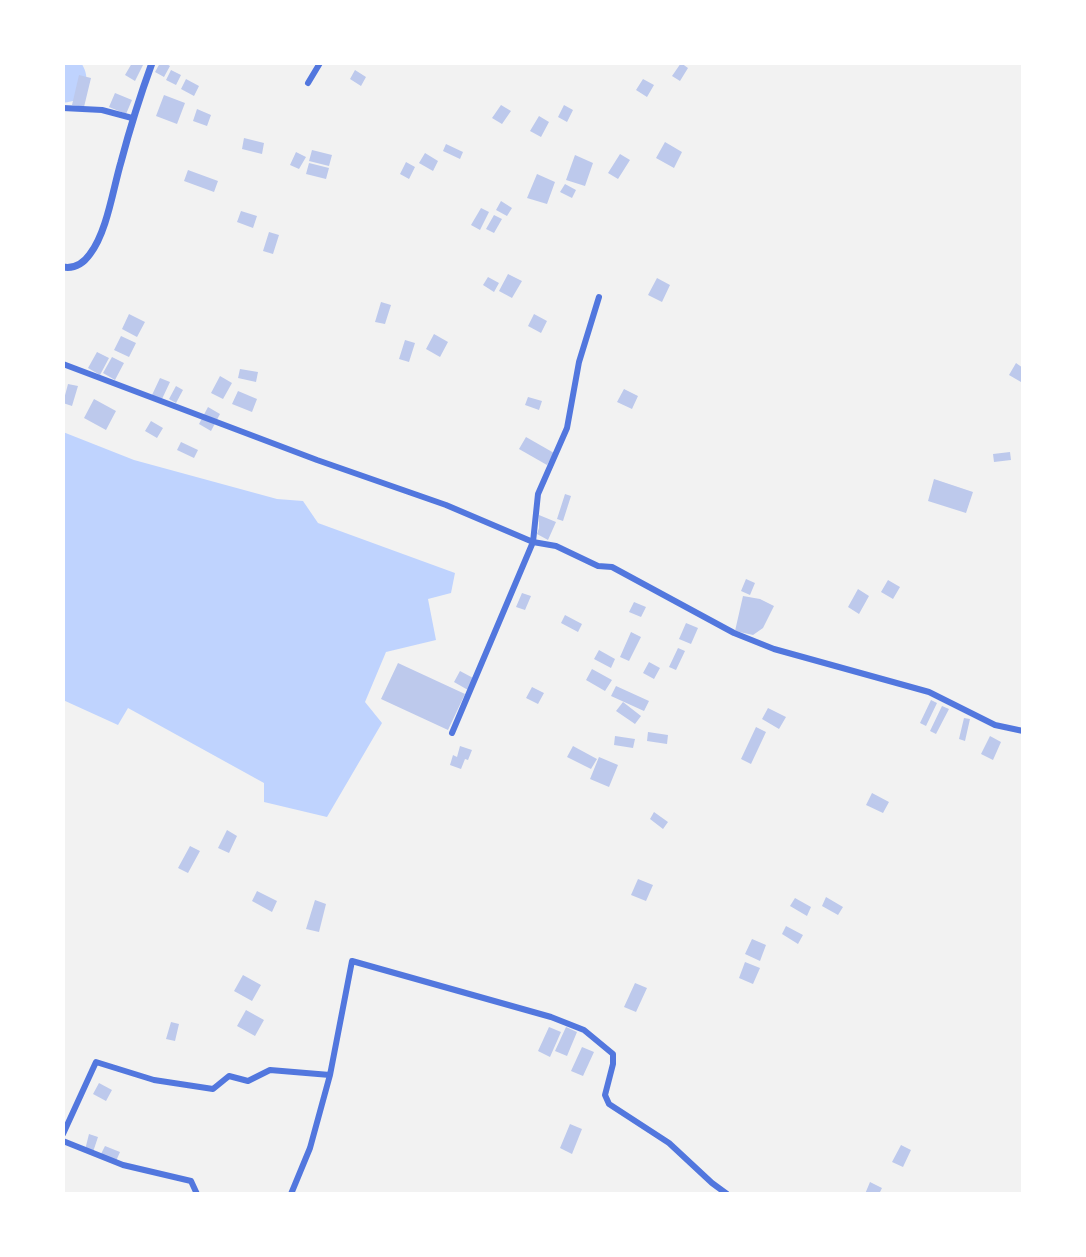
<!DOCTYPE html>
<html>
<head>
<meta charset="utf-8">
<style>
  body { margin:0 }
  #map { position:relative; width:1086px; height:1257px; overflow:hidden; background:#f2f2f2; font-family:"Noto Sans",sans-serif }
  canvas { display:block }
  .frame { position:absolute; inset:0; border:65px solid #fff; pointer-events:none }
</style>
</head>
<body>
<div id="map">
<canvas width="1086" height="1257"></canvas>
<div class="frame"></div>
</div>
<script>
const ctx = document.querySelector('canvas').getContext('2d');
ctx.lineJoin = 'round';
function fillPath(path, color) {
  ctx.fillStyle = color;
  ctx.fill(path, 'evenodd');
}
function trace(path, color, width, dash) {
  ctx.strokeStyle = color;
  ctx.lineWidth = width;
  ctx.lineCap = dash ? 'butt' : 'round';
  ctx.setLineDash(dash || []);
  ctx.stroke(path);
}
const water = new Path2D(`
  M63,63H81C88,72 89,88 80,97C76,101 68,102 63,103Z
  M63,432L134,460L277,499L303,501L318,523L455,573L451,593L428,599L436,640L386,652L365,702L382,723L327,817L264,802V783L128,708L118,725L63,700Z`);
const building = new Path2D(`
  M132,63H144L135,81L125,75Z
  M160,63H165L170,66L164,77L155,72Z
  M681,63L688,68L680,81L672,76Z
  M171,70L181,75L176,85L166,80Z
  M355,70L366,77L361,86L350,79Z
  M79,75L91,78L84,107L72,105Z
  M186,79L199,86L194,96L181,89Z
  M643,79L654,85L647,97L636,90Z
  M115,93L132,100L126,114L109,107Z
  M164,95L185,103L177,124L156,116Z
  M501,105L511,111L502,124L492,118Z
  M564,105L573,110L567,122L558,117Z
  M197,109L211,115L207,126L193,121Z
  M539,116L549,122L541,137L530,131Z
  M244,138L264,143L262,154L242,149Z
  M665,142L682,152L674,168L656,158Z
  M446,144L463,152L460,159L443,151Z
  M312,150L332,155L329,166L309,161Z
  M296,152L306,157L299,169L290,165Z
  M425,153L438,161L433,171L419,163Z
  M620,154L630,160L618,179L608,173Z
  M575,155L593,163L585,186L566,180Z
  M406,162L415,167L409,179L400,174Z
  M309,163L329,168L326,179L306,174Z
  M188,170L218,181L214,192L184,181Z
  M537,174L555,182L547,204L527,198Z
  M565,184L576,190L572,198L560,192Z
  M501,201L512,208L507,216L496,210Z
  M481,208L489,212L480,230L471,225Z
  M241,211L257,216L253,228L237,222Z
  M494,215L502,219L494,233L486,229Z
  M269,232L279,235L273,254L263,251Z
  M508,274L522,281L512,298L499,291Z
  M488,277L499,283L494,292L483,285Z
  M657,278L670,285L662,302L648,295Z
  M381,302L391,305L385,324L375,322Z
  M129,314L145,322L137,337L122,329Z
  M534,314L547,321L541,333L528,326Z
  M434,334L448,342L440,357L426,349Z
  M121,336L136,343L129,357L114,350Z
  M405,340L415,343L409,362L399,359Z
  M97,352L109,358L100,375L88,368Z
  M112,357L124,363L115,380L103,373Z
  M1016,363L1023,368V378L1021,382L1009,375Z
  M240,369L258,372L256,382L238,378Z
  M220,376L232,383L223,399L211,393Z
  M160,378L170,382L162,399L152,395Z
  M68,384L78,386L72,406L63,403Z
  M176,386L183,390L176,403L169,399Z
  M624,389L638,396L632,409L617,402Z
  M238,391L257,399L252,412L232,404Z
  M528,397L542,401L539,410L525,405Z
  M94,399L116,411L106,430L84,418Z
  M208,407L220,414L211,431L199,424Z
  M151,421L163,428L157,438L145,431Z
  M526,437L554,453L547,465L519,449Z
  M181,442L198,450L194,458L177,450Z
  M1010,452L1011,460L994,462L993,454Z
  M934,479L973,492L966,513L928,501Z
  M565,494L571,496L563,521L557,519Z
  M539,515L556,522L548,540L537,534L539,528Z
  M746,579L755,583L750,595L741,591Z
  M888,580L900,587L893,599L881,592Z
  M858,589L869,596L859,614L848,607Z
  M522,593L531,596L525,610L516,607Z
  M743,596L760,599L774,606L763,628L753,635L735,631Z
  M634,602L646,607L641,617L629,612Z
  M565,615L582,624L578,632L561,623Z
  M686,623L698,628L691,644L679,639Z
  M631,632L641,637L629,661L620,657Z
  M678,648L685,651L676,670L669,667Z
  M599,650L615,659L611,668L594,659Z
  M649,662L660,668L654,679L643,673Z
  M398,663L465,694L448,730L381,699Z
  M592,669L612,680L605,691L586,680Z
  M460,671L475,679L468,690L454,682Z
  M616,686L649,701L644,711L611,696Z
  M532,687L544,693L538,704L526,698Z
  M931,700L937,703L926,726L920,723Z
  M623,702L641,716L635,724L616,711Z
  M942,706L949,709L936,734L930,731Z
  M768,708L786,717L779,729L762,719Z
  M964,718L970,719L965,741L959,739Z
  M756,727L766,732L751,764L741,759Z
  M648,732L668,735L667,744L647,741Z
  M615,736L635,739L633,748L614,745Z
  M990,736L1001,742L993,760L981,754Z
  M460,746L472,750L468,760L465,759L461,769L450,765L453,755L457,757Z
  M573,746L597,759L591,769L567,757Z
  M599,757L618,765L609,787L590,779Z
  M872,793L889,802L883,813L866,805Z
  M654,812L668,822L663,829L650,819Z
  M227,830L237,836L229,853L218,848Z
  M190,846L200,851L188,873L178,868Z
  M638,879L653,885L646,901L631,895Z
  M257,891L277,901L272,912L252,901Z
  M826,897L843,907L838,915L822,906Z
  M795,898L811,907L807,916L790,906Z
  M315,900L326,904L319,932L306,929Z
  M786,926L803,935L798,944L782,934Z
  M752,939L766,945L760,961L745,954Z
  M745,962L760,968L753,984L739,978Z
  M243,975L261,985L252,1001L234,991Z
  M635,983L647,988L636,1012L624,1007Z
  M246,1010L264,1020L255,1036L237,1026Z
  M171,1022L179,1024L175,1041L166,1039Z
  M549,1027L561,1032L550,1057L538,1051Z
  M566,1027L577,1032L567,1056L555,1051Z
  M582,1047L594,1052L583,1076L571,1071Z
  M99,1083L112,1090L106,1101L93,1094Z
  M570,1124L582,1129L572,1154L560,1148Z
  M89,1134L98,1137L93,1152L85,1150Z
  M901,1145L911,1150L903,1167L892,1162Z
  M105,1146L120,1152L116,1161L101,1154Z
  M870,1182L882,1188L879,1194H865Z`);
const minor = new Path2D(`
  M308,83L320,63
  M63,108L102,110L132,118
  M599,297L579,362L567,428L538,494L533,542L556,546L598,566L612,567L734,633L774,649L929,692L995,725L1023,731
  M63,364L317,460L446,505L533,542L452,733
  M63,1134L96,1062L154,1080L213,1089L229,1076L248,1081L270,1070L330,1075
  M63,1141L123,1165L191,1181L197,1194
  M291,1194L310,1148L330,1075L352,961L551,1017L584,1030L613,1054V1064L605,1095L609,1104L669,1143L712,1183L727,1194`);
const tertiary = new Path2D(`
  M63,267C75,269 83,264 90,254C107,232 113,189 121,162C130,128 140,96 152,63`);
fillPath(water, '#bfd3fe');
fillPath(building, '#bdc9ec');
trace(minor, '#5277de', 6);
trace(tertiary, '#5277de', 7);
</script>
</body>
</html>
